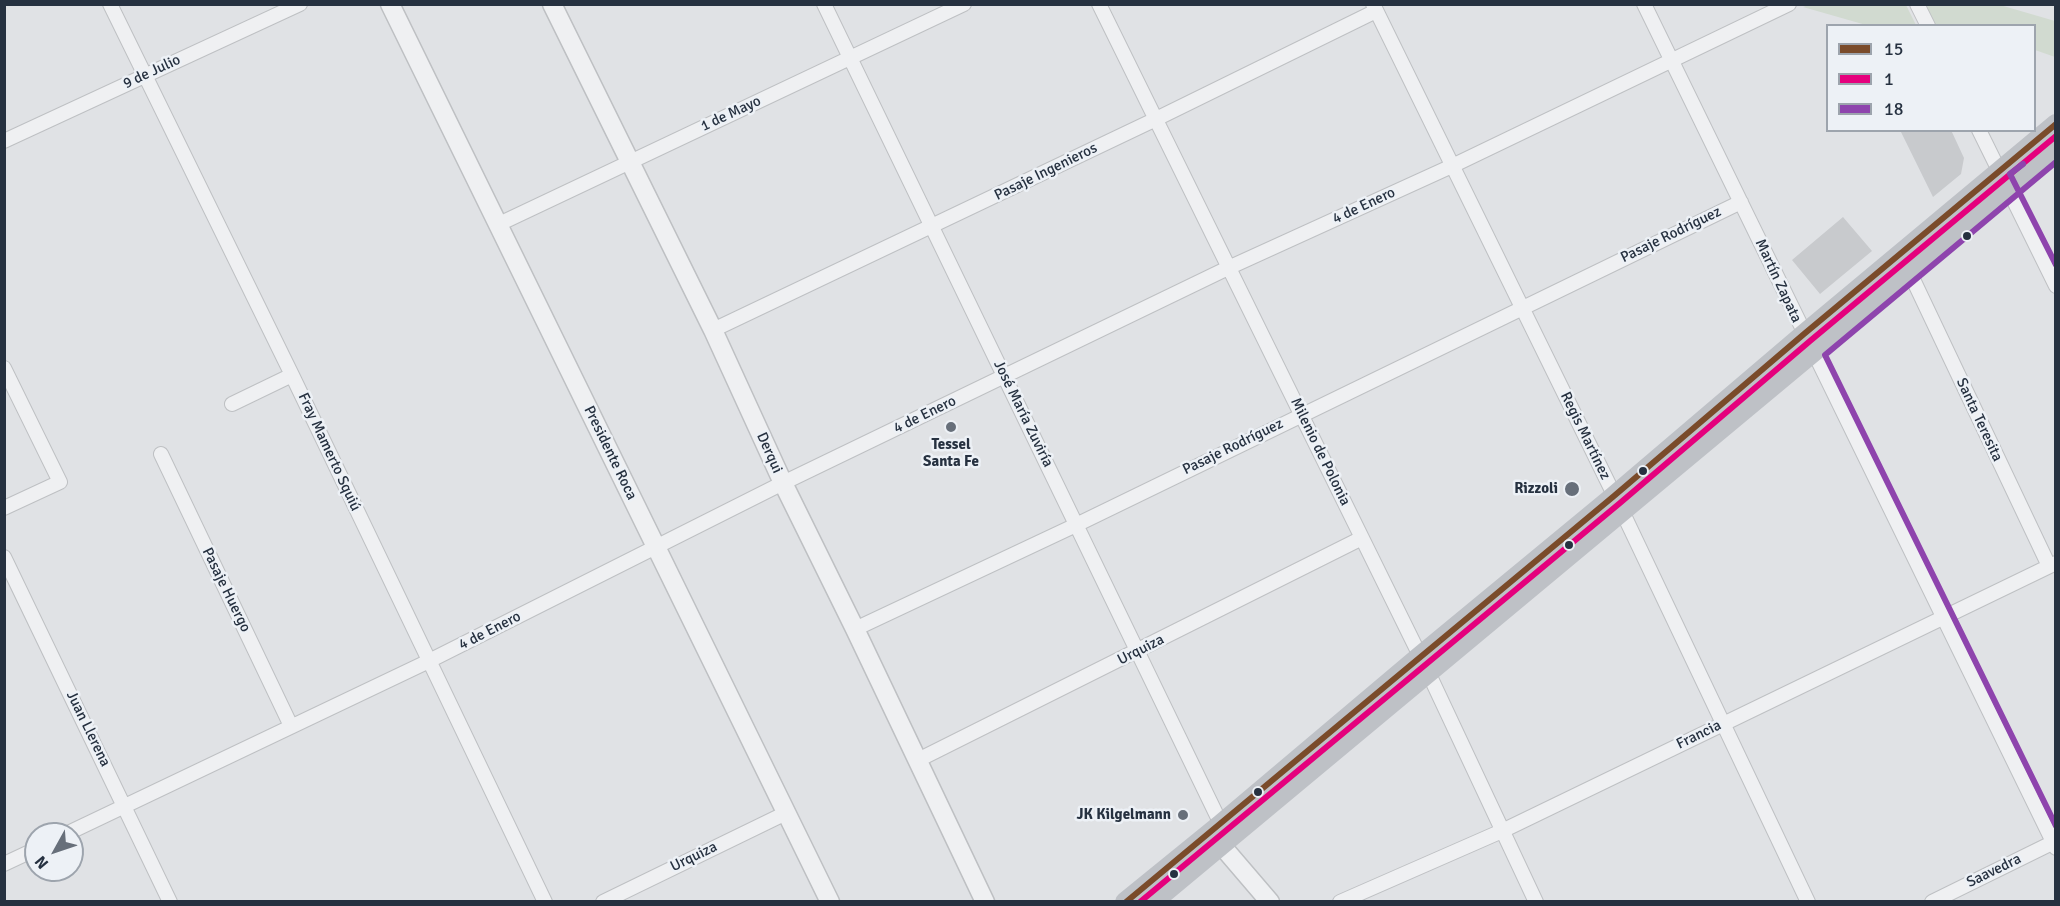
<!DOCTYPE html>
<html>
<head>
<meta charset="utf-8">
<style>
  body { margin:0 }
  #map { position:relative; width:2060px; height:906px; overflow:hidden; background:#e0e2e5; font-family:Signika,sans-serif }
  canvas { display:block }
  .frame { position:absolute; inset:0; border:6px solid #263140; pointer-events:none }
  .legend { position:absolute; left:1826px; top:24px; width:210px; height:108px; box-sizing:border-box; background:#edf1f6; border:2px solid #9da4ad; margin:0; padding:8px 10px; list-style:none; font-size:18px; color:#263140 }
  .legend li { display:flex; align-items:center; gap:12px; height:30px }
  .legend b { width:30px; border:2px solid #9da4ad }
  .north { position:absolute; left:24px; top:822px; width:60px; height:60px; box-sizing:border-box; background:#edf1f6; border:2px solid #9da4ad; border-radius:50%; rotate:230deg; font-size:16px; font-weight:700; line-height:24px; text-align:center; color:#263140 }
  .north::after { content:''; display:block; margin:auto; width:21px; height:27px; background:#676f7a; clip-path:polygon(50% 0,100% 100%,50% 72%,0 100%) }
</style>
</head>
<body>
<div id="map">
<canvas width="2060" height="906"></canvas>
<div class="frame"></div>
<ul class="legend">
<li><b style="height:8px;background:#7a4b2a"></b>15</li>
<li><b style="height:8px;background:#e5007d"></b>1</li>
<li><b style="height:8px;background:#8e44ad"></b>18</li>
</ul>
<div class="north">N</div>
</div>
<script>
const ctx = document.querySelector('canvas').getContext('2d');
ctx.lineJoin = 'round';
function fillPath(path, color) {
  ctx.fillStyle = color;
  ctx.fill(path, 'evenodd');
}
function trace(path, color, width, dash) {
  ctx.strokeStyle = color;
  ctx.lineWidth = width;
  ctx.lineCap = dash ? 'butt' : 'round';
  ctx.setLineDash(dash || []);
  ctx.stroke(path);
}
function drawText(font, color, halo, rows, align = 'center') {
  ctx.font = font + ' Signika,sans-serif';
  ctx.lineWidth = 5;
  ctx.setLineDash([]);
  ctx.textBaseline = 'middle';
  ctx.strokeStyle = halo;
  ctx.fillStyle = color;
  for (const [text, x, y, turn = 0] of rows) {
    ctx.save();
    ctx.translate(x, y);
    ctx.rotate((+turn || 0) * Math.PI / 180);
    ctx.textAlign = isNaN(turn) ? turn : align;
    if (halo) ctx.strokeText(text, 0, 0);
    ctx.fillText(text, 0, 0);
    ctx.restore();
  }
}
const green = new Path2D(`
  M1808,5H1906L1916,25H1866L1803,7Z
  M1923,5H2000L2055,21V57L2035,50L2034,26L1934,25Z`);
const building = new Path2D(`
  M1900,130H1951L1964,158L1961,174L1933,197Z
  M1843,217L1872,251L1820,294L1792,260Z`);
const minor = new Path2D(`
  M110,4L292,375L545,902
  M824,4L1221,824
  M1099,4L1428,672L1536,902
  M1373,4L1622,511L1808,902
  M1644,4L2056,848
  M1917,4L1928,26
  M1979,130L2056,286
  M4,141L300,4
  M499,224L964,4
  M1910,273L2049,566
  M713,330L1154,120L1376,11
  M4,368L60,482L4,508
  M232,404L292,375
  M161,454L291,726
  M4,557L170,902
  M855,629L1076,525L1741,202
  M918,760L1362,538
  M66,834L429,661L783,483L1228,268L1452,166L1789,4
  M4,864L36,849
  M603,902L786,813
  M1340,902L1502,831L2056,563
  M1932,902L2056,841`);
const tertiary = new Path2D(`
  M390,4L830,902
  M552,4L713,330L783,483L855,629L985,902
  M1221,832L1222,846L1270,902`);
const secondary = new Path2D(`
  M1125,902L1221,824L1419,657L1614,496L1804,334L2056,124
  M1153,902L2056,150`);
const bus1 = new Path2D(`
  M1126,902L1614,496L1804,334L2056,124`);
const bus2 = new Path2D(`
  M1140,902L1620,503L1810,341L2056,136`);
const bus3 = new Path2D(`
  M2056,162L1825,355L2056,826
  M2023,164L2010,174L2056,265`);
const markers = [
  [1967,236,5,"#263140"],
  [951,427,6,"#676f7a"],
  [1643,471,5,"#263140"],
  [1572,489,8,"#676f7a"],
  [1569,545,5,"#263140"],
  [1258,792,5,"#263140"],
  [1183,815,6,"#676f7a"],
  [1174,874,5,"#263140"]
];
const streetNames = [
  ["9 de Julio",152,72,-25],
  ["1 de Mayo",731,114,-25],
  ["Pasaje Ingenieros",1046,172,-26],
  ["4 de Enero",1364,206,-25],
  ["Pasaje Rodríguez",1671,235,-26],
  ["Martín Zapata",1778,281,65],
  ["José María Zuviría",1023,414,64],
  ["4 de Enero",925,415,-26],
  ["Santa Teresita",1979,420,65],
  ["Regis Martínez",1585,436,64],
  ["Pasaje Rodríguez",1233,447,-26],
  ["Fray Mamerto Squiú",329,452,65],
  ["Milenio de Polonia",1320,452,64],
  ["Presidente Roca",610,453,64],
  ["Derqui",769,453,66],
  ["Pasaje Huergo",226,590,64],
  ["4 de Enero",490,631,-27],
  ["Urquiza",1141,650,-27],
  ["Juan Llerena",88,729,64],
  ["Francia",1699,735,-26],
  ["Urquiza",694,857,-26],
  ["Saavedra",1994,871,-26]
];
const poiNames = [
  ["Tessel",951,445,"center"],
  ["Santa Fe",951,462,"center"],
  ["Rizzoli",1558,489],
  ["JK Kilgelmann",1171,815]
];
fillPath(green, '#d1dad0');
fillPath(building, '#c8cacd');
trace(minor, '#bec0c3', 16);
trace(tertiary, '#bec0c3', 21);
trace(minor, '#eff0f2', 14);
trace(tertiary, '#eff0f2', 18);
trace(secondary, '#bec1c6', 20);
trace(bus1, '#7a4b2a', 6);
trace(bus2, '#e5007d', 6);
trace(bus3, '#8e44ad', 6);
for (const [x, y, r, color] of markers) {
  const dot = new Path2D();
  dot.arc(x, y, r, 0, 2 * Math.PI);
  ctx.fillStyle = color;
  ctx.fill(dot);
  trace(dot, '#edf1f6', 2);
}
drawText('15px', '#263140', '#edf1f6', streetNames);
drawText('bold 15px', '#263140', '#edf1f6', poiNames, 'right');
</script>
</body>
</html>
